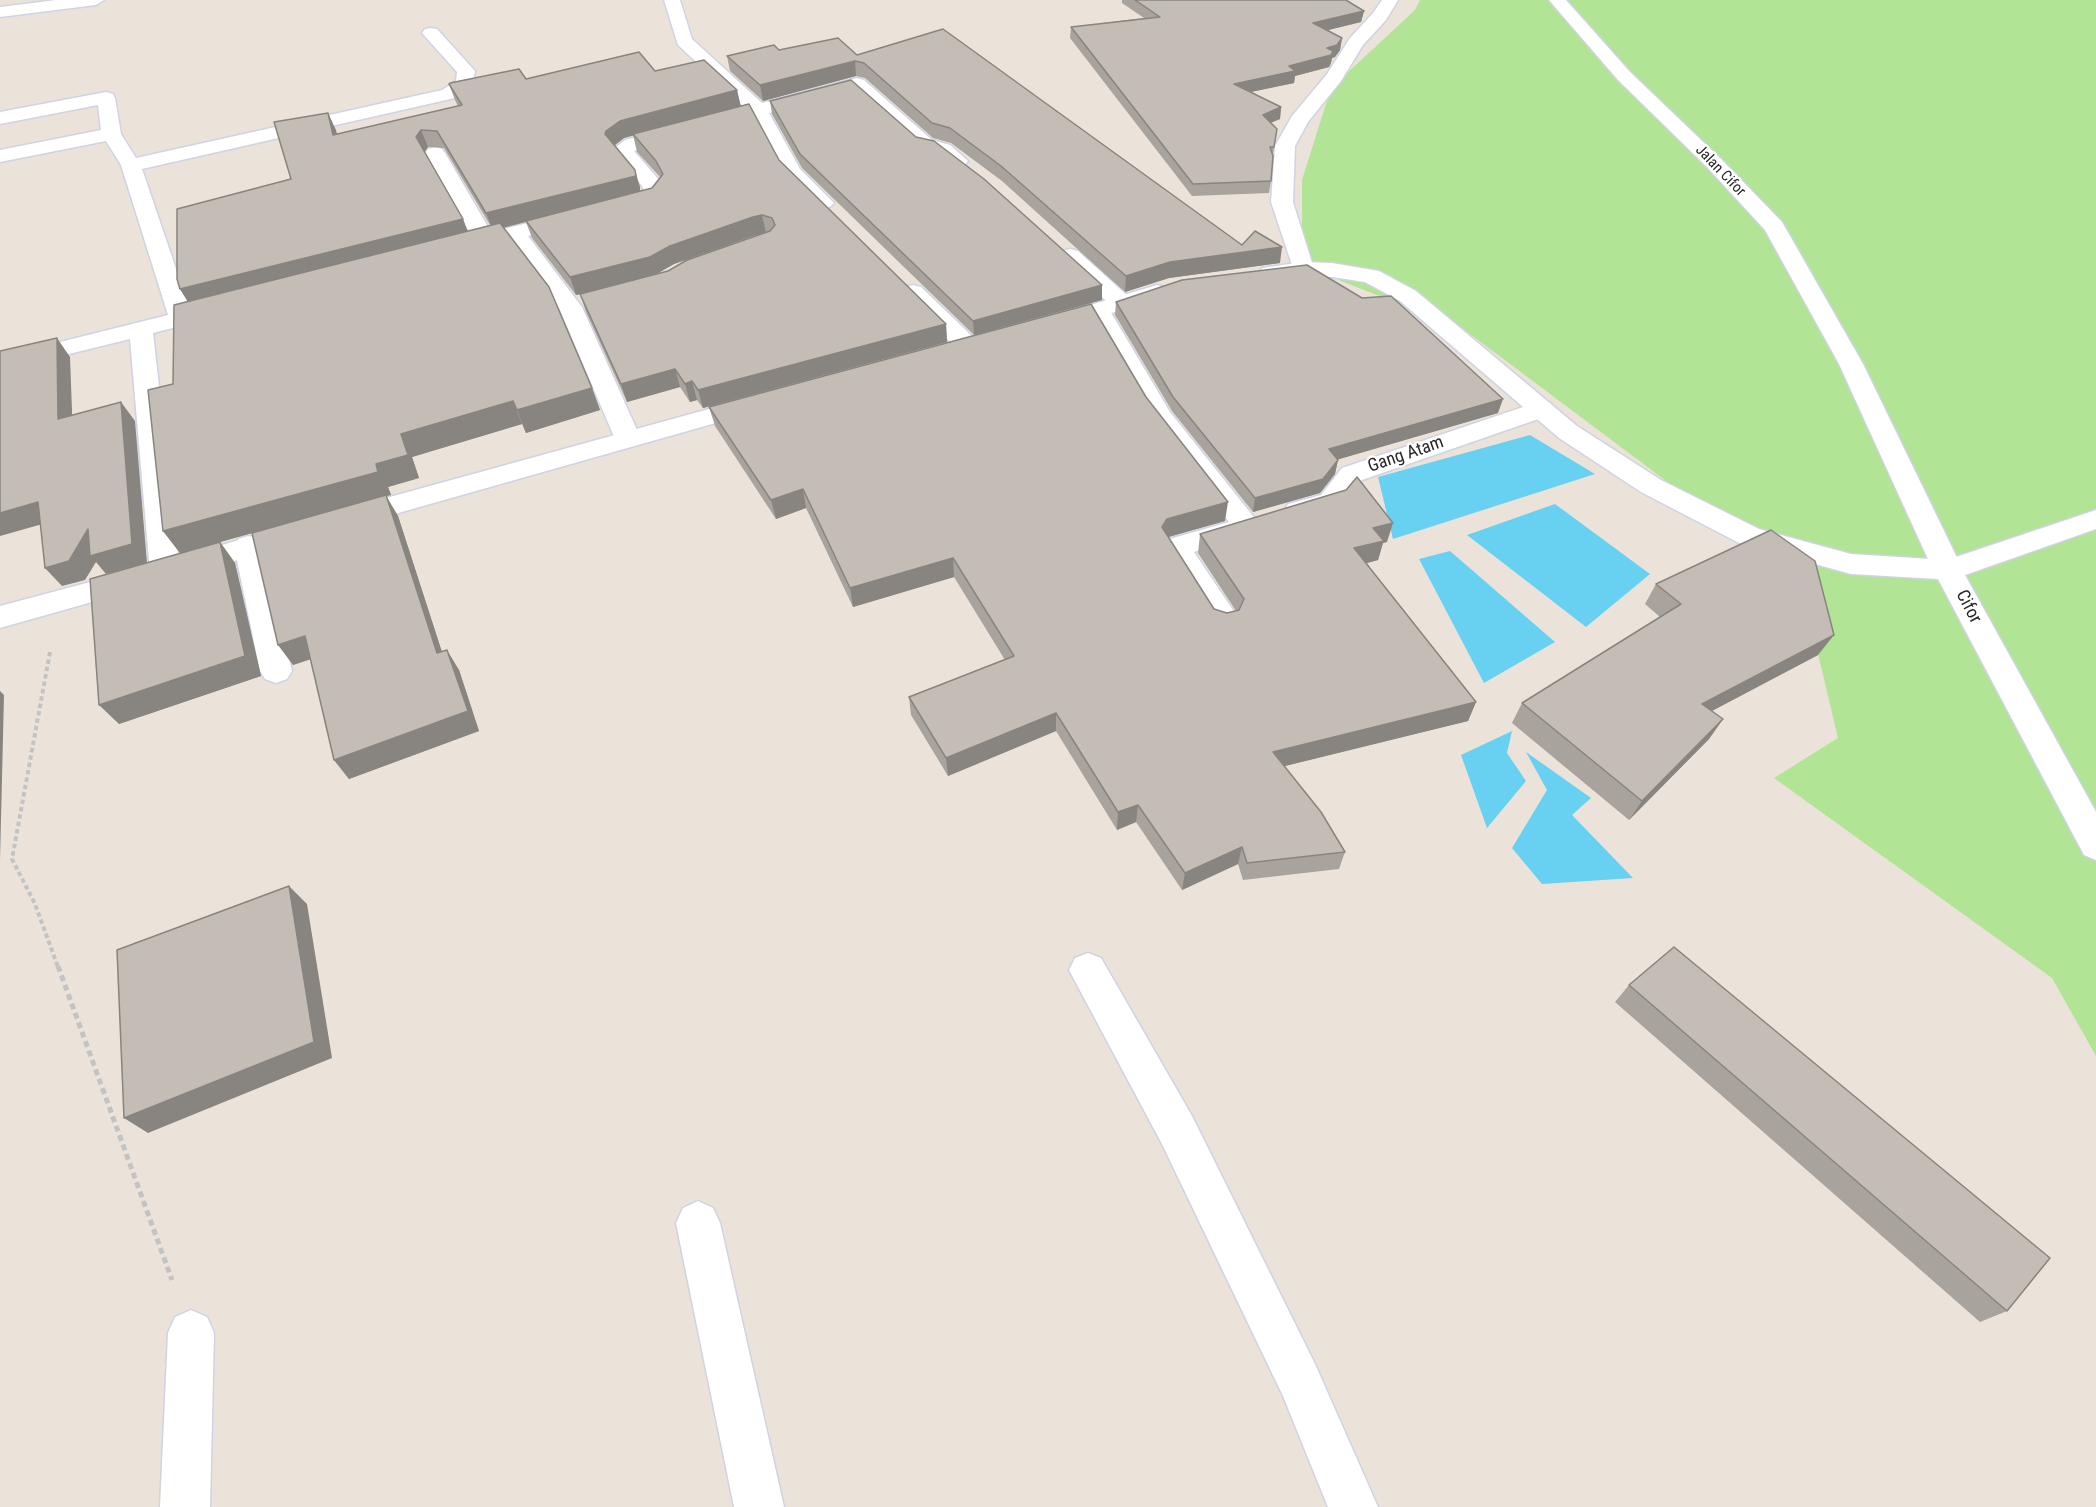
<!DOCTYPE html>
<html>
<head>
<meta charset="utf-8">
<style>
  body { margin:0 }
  canvas { display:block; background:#ebe3d9 }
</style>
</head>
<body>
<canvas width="2096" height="1507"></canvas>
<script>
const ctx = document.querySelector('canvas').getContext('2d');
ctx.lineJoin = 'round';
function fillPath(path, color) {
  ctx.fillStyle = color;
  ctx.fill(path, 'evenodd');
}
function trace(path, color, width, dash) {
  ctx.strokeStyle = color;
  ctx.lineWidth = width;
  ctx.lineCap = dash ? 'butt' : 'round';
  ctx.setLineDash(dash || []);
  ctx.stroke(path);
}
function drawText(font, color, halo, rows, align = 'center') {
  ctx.font = font + ' "Roboto Condensed",sans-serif';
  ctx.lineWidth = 4.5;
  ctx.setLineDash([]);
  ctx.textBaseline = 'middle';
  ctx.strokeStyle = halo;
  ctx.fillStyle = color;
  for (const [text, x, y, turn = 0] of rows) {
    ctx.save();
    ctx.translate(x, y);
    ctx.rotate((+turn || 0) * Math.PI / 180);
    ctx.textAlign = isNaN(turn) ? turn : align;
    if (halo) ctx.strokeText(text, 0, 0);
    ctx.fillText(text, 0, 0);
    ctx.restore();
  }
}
const green = new Path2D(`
  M1420,0H2096V1056L2052,978L1774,778L1838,738L1801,582L1462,328L1341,281L1302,261V180L1331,88L1415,10Z`);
const water = new Path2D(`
  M1530,435L1595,474L1393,539L1378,477Z
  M1555,504L1650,574L1586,627L1467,535Z
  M1450,551L1555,642L1484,683L1419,559Z
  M1512,731L1507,753L1526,781L1487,828L1461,755Z
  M1526,752L1591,798L1572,815L1633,878L1542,884L1512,848L1547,790Z`);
const pathFar1 = new Path2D(`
  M50,652L12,859L35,904L58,967`);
const path = new Path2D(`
  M58,966L172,1280`);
const service = new Path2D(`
  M1541,401L1550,403L1554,409L1550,415L1362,480L1341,507L1298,520L1288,518L1284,511L1288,504L1321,495L1342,468Z`);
const minor = new Path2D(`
  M56,0H104L96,5L0,17V7Z
  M664,0H680L692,39L762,103L857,78L864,80L932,140L950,145L968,161L965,165H951L936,153L918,148L853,91L769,113L800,169L834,203L830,207C798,215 765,141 753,118L634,151L659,180L665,192L656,203L620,213L613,211L609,207L613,203L642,195L644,191L642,186L612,150L625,140L745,108L678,45Z
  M1382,0H1398L1386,20L1363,45L1341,81L1308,122L1295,146L1293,202L1314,269L1311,274L1303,276L1295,274L1271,202L1275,146L1292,116L1327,74L1350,38L1373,13Z
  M1549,0H1566L1630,72L1721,159L1782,222L1863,364L1963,570L1958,577L1948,580L1938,577L1933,570L1839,364L1765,230L1707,167L1618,80Z
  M431,28L437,29L475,71L472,87L455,98L142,169L190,310L216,303L224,305L228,310L224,315L153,333L180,572L175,579L165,582L155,579L150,572L130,339L0,371V357L168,315L121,165L106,141L0,162V150L101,130L98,105L0,124V112L106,92L113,94L115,98L121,134L136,158L442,90L456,81L457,72L422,33L425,29Z
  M435,147L442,149L445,153L491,232L573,212L581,213L584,218L581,223L528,236L582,307L641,439L637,445L628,447L619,445L615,439L559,308L509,241L466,252L458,250L455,245L458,240L472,237L425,153L428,149Z
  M1070,249L1078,251L1130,298L1134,303L1130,308L1122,310L1114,308L1062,261L1059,256L1062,251Z
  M913,285L921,287L977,341L980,346L977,351L968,353L959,351L905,297L901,292L905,287Z
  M1098,304L1106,306L1110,311L1170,412L1261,526L1257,533L1194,552L1239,619L1235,627L1224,630L1213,627L1162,547L1166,540L1229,522L1146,415L1086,311L1090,306Z
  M248,536L258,539L262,546L292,671L287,679L276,683L265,679L260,671L234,546L238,539Z
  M1088,953L1101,958L1192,1116L1315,1364L1378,1507H1328L1283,1396L1162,1144L1069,970L1075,958Z
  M698,1201L713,1208L720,1223L784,1507H734L676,1223L683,1208Z
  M191,1310L207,1317L214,1333L210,1507H160L168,1333L175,1317Z`);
const tertiary = new Path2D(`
  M1303,262L1332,263L1379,271L1416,291L1577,426L1661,480L1759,529L1851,554L1947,560L2096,510V529L1965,575L2096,812V860L2084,855L1938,579L1851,574L1739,543L1641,492L1559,438L1400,301L1365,282L1332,277L1303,276L1270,280L1262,278L1259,273L1262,268Z
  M1157,285L1165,287L1169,292L1165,297L1052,331L1044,329L1040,324L1044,319Z
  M756,396L765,399L769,404L765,409L349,527L339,525L335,518L339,511Z
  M296,523L306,525L310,532L306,539L185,576L175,573L171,566L175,559Z
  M135,570L145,573L150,580L145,587L0,628V606Z`);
const wall = new Path2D(`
  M1122,0H1346L1364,11L1361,22L1328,30L1342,38L1340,50L1335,57L1332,58L1331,63L1329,67L1295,76L1294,83L1250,92L1281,107L1280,119L1270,123L1277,129L1273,154L1271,181L1269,193L1192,196L1070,38L1071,27L1144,18L1122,3Z
  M779,50L857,55L1280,263L1169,278L1125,292L1002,181L951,143L933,138L865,78L856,76L763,101L730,71L727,56Z
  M655,71L737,90L740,106L779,160L946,324L947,342L703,408L697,400L690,402L680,387L627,402L586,312L580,294L586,293L576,295L532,238L526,222L504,228L592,388L600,410L526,433L522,424L412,457L419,478L388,487L391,495L386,496L398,516L442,652L459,670L479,731L349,779L334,760L311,659L293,665L252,533L220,542L235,563L261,676L119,724L180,553L163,531L173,384L188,301L180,289L291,179L328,113L337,134L458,106L455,100L449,84ZM633,135L637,152L660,177L652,188L640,191V187L615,145L624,138ZM428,147L444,148L490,225L467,231L463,219L425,152ZM766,233L668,271L656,274L674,264L756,235Z
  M770,101L916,137L1102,300L974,335L802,168L772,114Z
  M1116,302L1498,413L1338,459L1335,474L1320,493L1253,512L1172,411L1115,315Z
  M1146,397L1225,521L1168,537L1214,609L1227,613L1236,611L1198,553L1200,534L1387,542L1383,543L1378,560L1366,563L1476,702L1468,721L1284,766L1345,852L1339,869L1243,880L1238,864L1182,890L1136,822L1117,830L1056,731L948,776L911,715L909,697L1005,660L954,577L853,607L806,508L776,519L715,426L709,407Z
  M1656,584L1818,655L1712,711L1723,719L1709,739L1629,820L1512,723L1522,703L1660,617L1645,604Z
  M1629,985L2007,1311L1980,1322L1615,1002Z`);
const shadedWall = new Path2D(`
  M1364,11L1361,22L1312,34L1313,23Z
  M1342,38L1340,50L1335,57L1332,58L1331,63L1329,67L1295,76L1294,83L1232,96L1234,84L1289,66L1327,48Z
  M855,61L856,76L763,101L760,85Z
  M737,90L741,107L624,138L611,148L605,134L606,131L620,121Z
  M1281,107L1280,119L1261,127L1263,115Z
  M328,113L336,130L341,152L333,135Z
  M421,130L428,147L423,154L416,137Z
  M635,170L640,187V193L493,230L486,213Z
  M762,215L766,233L756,235L674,264L655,275L576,295L570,277L670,246L753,217Z
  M463,219L470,237L191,307L180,289Z
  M1282,247L1280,263L1169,278L1125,292L1126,276L1170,262Z
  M1102,285V300L974,335L973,321Z
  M946,324L947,342L703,408L698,390Z
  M57,338L70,357L73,438L58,419Z
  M675,369L680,387L627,402L621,384Z
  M692,381L697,400L690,402L685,384Z
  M592,388L600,410L526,433L517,410Z
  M1503,399L1498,413L1326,463L1329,449Z
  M513,401L522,424L412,457L419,478L388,487L391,495L386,496L398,516L449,674L437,653L386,496L220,542L235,563L261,676L119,724L99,705L180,553L163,531L376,464L401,434Z
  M121,402L135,421L147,563L106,574L96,562L85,580L62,586L45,568L88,529Z
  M1338,460L1335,474L1320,493L1253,512L1255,498Z
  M803,489L806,508L776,519L771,500Z
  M38,502L53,521L0,536V513Z
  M1228,502L1225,521L1165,538L1162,527L1167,519Z
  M1393,523L1387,542L1383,543L1378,560L1349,568L1354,548L1373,528Z
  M953,558L954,577L853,607L850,588Z
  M1834,635L1818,655L1689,723L1702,704Z
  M305,636L320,656L293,665L278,645Z
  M447,650L459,670L479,731L349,779L334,760Z
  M0,691L4,695L0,860Z
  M1476,702L1468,721L1269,770L1273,752Z
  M1056,713V731L948,776L946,758Z
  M1723,719L1709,739L1629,820L1642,801Z
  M1138,805L1136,822L1117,830L1118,812Z
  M1242,847L1238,864L1182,890L1185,873Z
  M289,886L307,904L332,1058L148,1133L124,1118Z`);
const building = new Path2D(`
  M1135,0H1346L1364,11L1313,23L1342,38L1337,45L1327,48L1333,51L1331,55L1289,66L1295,71L1234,84L1281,107L1263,115L1277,129L1274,147H1270L1273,156L1271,181L1193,184L1071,27L1160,17Z
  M943,29L1242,245L1255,231L1282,247L1170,262L1126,276L1001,166L950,128L932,123L864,63L855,61L760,85L727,56L774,45L779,50L838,38L857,55Z
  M639,52L655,71L704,60L737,90L620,121L606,131L605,134L635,170L636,176L486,213L437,131L421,130L416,137L463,219L180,289L177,279V209L291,179L274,122L328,113L333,135L462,105L449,84L450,83L519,69L526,79Z
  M851,80L916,137L934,141L984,179L1102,285L973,321L800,154L770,101Z
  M749,104L779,160L946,324L698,390L692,381L685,384L675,369L621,384L580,294L668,271L687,260L770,231L775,225L772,218L762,215L753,217L670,246L650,257L570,277L526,221L652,188L663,174L656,161L633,134Z
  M500,223L549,287L592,388L517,410L513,401L401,434L408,455L376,464L378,472L163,531L148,390L173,384L174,305Z
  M1307,265L1362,298L1391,296L1503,399L1329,449L1338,460L1323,479L1255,498L1173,397L1116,302L1182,280Z
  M1091,304L1146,397L1228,502L1167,519L1162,527L1214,609L1227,613L1239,610L1244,599L1200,534L1346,490L1357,477L1393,523L1373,528L1384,541L1354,548L1476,702L1273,752L1321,812L1345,852L1247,863L1242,847L1185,873L1138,805L1118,812L1056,713L946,758L909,697L1014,656L953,558L850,588L803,489L771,500L709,407Z
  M57,338L58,419L121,402L132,544L90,556L88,529L69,561L45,568L38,502L0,513V351Z
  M386,495L437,653L447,650L468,711L334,760L305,636L278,645L252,533Z
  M1771,530L1815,561L1834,635L1702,704L1723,719L1642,801L1522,703L1681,604L1656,584Z
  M220,542L245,656L99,705L90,579Z
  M289,886L314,1042L124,1118L117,950Z
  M1674,947L2050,1258L2007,1311L1629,985Z`);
const farStreetnames = [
  ["Jalan Cifor",1720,171,46]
];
const streetNames = [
  ["Gang Atam",1406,455,-19],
  ["Cifor",1968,607,62]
];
fillPath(green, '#b1e494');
fillPath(water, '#68d0f1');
trace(service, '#cfd3e2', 3);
trace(minor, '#cfd3e2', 3);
trace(tertiary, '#cfd3e2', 3);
trace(pathFar1, '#c3c3c3', 4, [4.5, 3]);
trace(path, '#c3c3c3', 5, [6, 4]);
fillPath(service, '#fff');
fillPath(minor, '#fff');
fillPath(tertiary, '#fff');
fillPath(wall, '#a8a39c');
fillPath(shadedWall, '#88847f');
fillPath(building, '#c3bdb5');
trace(building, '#88847f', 1.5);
drawText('15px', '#282828', '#fff', farStreetnames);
drawText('18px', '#282828', '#fff', streetNames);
</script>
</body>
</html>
